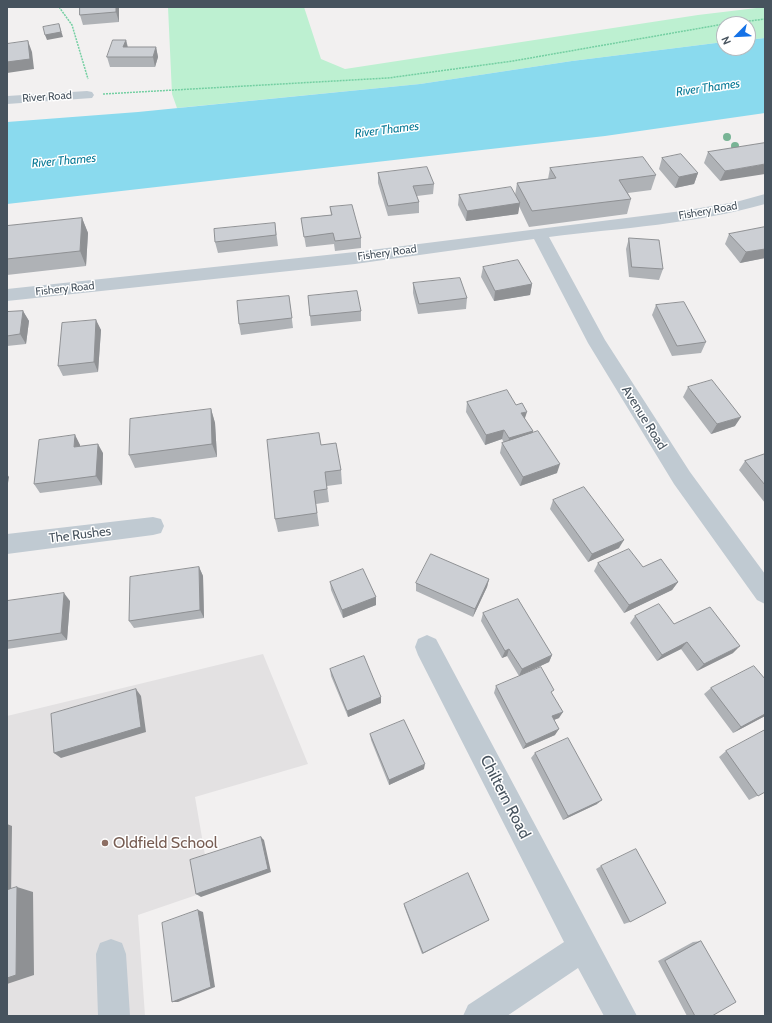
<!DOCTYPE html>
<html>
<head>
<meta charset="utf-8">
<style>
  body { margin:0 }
  #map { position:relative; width:772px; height:1023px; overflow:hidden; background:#f2f0f0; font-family:Cabin,sans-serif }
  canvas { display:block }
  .frame { position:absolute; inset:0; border:8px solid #47535e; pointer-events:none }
  .north { position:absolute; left:716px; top:16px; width:40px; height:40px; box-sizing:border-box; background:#fff; border:1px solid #b5babf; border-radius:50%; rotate:246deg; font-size:11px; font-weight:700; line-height:16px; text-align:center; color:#47535e }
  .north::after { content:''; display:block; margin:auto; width:14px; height:18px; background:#1572e7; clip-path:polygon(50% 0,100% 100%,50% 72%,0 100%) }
</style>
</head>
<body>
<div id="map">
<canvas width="772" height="1023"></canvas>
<div class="frame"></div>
<div class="north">N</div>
</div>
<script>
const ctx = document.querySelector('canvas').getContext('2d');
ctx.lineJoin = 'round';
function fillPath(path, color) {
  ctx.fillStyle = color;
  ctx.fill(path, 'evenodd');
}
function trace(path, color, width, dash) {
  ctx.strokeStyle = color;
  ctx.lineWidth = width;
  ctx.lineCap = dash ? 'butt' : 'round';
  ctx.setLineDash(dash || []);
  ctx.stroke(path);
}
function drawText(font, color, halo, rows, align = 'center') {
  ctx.font = font + ' Cabin,sans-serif';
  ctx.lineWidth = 3;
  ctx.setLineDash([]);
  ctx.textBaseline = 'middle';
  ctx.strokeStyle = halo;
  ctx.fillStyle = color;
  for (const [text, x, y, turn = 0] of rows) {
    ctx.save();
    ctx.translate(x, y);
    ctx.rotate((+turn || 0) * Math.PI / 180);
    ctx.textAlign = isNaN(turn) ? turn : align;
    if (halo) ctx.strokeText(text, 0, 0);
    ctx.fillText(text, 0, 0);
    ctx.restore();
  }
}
const education = new Path2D(`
  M263,654L308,764L195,797L211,890L138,915L145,1016H7V716Z`);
const green = new Path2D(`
  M168,7H304L321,59L345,69L698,15L765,7V38L748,40V24H724V42L572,61L420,84L177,108L172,94Z`);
const water = new Path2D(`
  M765,38V113L605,136L7,204V122L138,112L420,84L572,61L724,42V48H748V40Z`);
const path = new Path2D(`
  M59,7L72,25L88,79
  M725,24L765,19
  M103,94L388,78L513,61L724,24`);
const minor = new Path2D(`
  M87,91L92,92L94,95L92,98L7,104V96Z
  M765,194V204C695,224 621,228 549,237L605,340L690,472L765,574V604L757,600L674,484L588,343L534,239L355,264L7,301V289L355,252L682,211L736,202Z
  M153,517L161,519L164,526L161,533L153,535L7,554V534Z
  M427,635L436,639L637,1016H604L578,968L507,1016H463L468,1005L564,942L418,655L415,647L418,639Z
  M111,939L122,943L126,954L130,1016H98L96,954L100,943Z`);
const trees = [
  [727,137],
  [735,146]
];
const wall = new Path2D(`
  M80,7H119V22L83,25L80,15Z
  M126,40L128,47H156L158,57L155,67H110L107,57Z
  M765,143L720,181L704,163L708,152Z
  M662,158L698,173L694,184L675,188L659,169Z
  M550,168L656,175L651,190L628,193L631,199L627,214L529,227L519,206L518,214L466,221L458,205L459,195H515L517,183L548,179Z
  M378,173L434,184L433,194L417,196L419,202V213L388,216L378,183Z
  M330,207L361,238V248L335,251L334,244L306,247L301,218L331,215Z
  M82,218L88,233L86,266L7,275V226Z
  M275,223L278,246L218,253L215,242Z
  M765,227V258L740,263L725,244L729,234Z
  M629,238L663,269L659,280L629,277L626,249Z
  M483,267L532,284L530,295L494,301L481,277Z
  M413,283L467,298L466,309L418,314L413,293Z
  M289,296L293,328L241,335L239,324Z
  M308,296L361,311V321L311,326Z
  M656,305L706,342L701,353L672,356L652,315Z
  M23,311L29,321L26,344L7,346V312Z
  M96,320L101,330L98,372L63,376L58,366Z
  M688,387L735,426L711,434L683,397Z
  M467,402L525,419L533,431L532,433L557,473L520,486L500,453L502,443H504L502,439L485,445L466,412Z
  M211,409L215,423L217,457L135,468L129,455Z
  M75,435L80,445V446L103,453L102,485L40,493L34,484Z
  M321,445L341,470L342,484L327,486L329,502L316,504L319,526L278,532L275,519Z
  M765,454V503L739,470L745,461Z
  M553,500L619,548L588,562L550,509Z
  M598,563L643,567L678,582L672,590L624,613L594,571Z
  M199,567L203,576L204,618L134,628L129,621Z
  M489,579L487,587L473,617L416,591V583Z
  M330,582L376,597V605L343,618L331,590Z
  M7,601H70L67,640L7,649Z
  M483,613L552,655L549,662L519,676L507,656L502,658L481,621Z
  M635,616L674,624L733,653L697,671L681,649L657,661L630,623Z
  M330,669L381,697V703L348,717L331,676Z
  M765,679V716L733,733L704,694L711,688Z
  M496,686L552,694L559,718L554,720L555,735L523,749L494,693Z
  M370,734L424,769L389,785L371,740Z
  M726,751L765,792L749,800L719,757Z
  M535,753L597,804L563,820L531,758Z
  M601,866L630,922L624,924L596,869Z
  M404,904L489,920L422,954L404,906Z
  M701,941L712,1016H687L658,961L693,942Z`);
const shadedWall = new Path2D(`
  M116,7H119V22L116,12Z
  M59,24L63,37L47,40L45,35Z
  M126,40L128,50L126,57L123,47Z
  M28,41L32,52L34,69L7,73V62Z
  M156,47L158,57L155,67L153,57Z
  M765,164V174L720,181L725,171Z
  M698,173L694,184L675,188L679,177Z
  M520,203L518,214L466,221L467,211Z
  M82,218L88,233L86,266L80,251Z
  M765,249V258L740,263L746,252Z
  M532,284L530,295L494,301L495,291Z
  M23,311L29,321L26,344L20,334Z
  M96,320L101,330L98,372L94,362Z
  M211,409L215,423L217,457L212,444Z
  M527,412L524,421L521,413Z
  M741,417L735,426L711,434L717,424Z
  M504,430L502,439L485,445L486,435Z
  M533,431L530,441L507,448L509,438Z
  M75,435L80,445L79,456L74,447Z
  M98,444L103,453L102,485L96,476Z
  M560,464L557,473L520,486L523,477Z
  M7,474L9,477L7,489Z
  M624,540L619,548L588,562L592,554Z
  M199,567L203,576L204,618L200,610Z
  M489,579L487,587L473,617L475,609Z
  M678,582L672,590L624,613L629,605Z
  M64,593L70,601L67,640L61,633Z
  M376,597V605L343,618L342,610Z
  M687,642L681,649L657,661L662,655Z
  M740,646L733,653L697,671L704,664Z
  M509,649L507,656L502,658L505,651Z
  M552,655L549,662L519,676L522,669Z
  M136,689L141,696L146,732L61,758L54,753Z
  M381,697V703L348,717L347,711Z
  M563,712L559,718L548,722L552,716Z
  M765,714V716L733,733L741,727Z
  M559,729L555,735L523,749L526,744Z
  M425,764L424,769L389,785V780Z
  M602,800L597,804L563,820L568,816Z
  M7,824L12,826L11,898L7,897Z
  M261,837L264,840L271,872L201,897L196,894Z
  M17,887L33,892L34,975L7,984V978Z
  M198,910L203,912L215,987L178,1002H172Z
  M489,920L487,921L422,954L423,953Z`);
const building = new Path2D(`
  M80,7H116V12L80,15Z
  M59,24L61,32L45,35L43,27Z
  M113,40H126L123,47H156L153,57H107Z
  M28,41L30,59L7,62V44Z
  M765,143V164L725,171L708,152Z
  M681,154L698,173L679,177L662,158Z
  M643,157L656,175L619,180L631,199L532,211L517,183L556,178L550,168Z
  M427,167L434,184L413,186L419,202L388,206L378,173Z
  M511,187L520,203L467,211L459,195Z
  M352,205L361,238L335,241L333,233L304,237L301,218L332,215L330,207Z
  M82,218L80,251L7,259V226Z
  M275,223L276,235L215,242L214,229Z
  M765,227V249L746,252L729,234Z
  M629,238L659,240L663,269L632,267Z
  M518,260L532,284L495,291L483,267Z
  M460,278L467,298L419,304L413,283Z
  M357,291L361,311L310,316L308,296Z
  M289,296L292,318L239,324L237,301Z
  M684,302L706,342L677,346L656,305Z
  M23,311L20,334L7,336V312Z
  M96,320L94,362L58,366L62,323Z
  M712,380L741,417L717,424L688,387Z
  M507,390L516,405L522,403L527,412L521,413L533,431L509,438L504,430L486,435L467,402Z
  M211,409L212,444L129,455L130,419Z
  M538,431L560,464L523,477L502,443Z
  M319,433L321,445L336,443L341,470L325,472L327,489L314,491L317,513L275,519L267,440Z
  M75,435L74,447L98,444L96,476L34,484L39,440Z
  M765,454V485L745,461Z
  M584,487L624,540L592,554L553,500Z
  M629,549L643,567L661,559L678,582L629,605L598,563Z
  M431,554L489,579L475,609L416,583Z
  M199,567L200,610L129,621L130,577Z
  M363,569L376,597L342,610L330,582Z
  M64,593L61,633L7,641V601Z
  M518,599L552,655L522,669L509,649L505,651L483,613Z
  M659,604L674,624L710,607L740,646L704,664L687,642L662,655L635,616Z
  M364,656L381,697L347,711L330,669Z
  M754,666L765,679V714L741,727L711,688Z
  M541,667L554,690L551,692L563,712L552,716L559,729L526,744L496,686Z
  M136,689L141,727L54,753L51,714Z
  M404,720L425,764L389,780L370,734Z
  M765,730V792L758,796L726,751Z
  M568,738L602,800L568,816L535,753Z
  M261,837L268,869L196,894L190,860Z
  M636,849L666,903L630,922L601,866Z
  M468,873L489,920L423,953L404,904Z
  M17,887L16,975L7,978V890Z
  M198,910L211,987L172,1002L162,923Z
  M701,941L736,1002L712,1016H695L665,961Z`);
const markers = [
  [105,843,4,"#8d6e63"]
];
const farStreetnames = [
  ["River Road",47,97,-4],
  ["Fishery Road",708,211,-10],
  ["Fishery Road",387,253,-8],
  ["Fishery Road",65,289,-6]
];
const farWaternames = [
  ["River Thames",708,88,-8],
  ["River Thames",387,130,-7],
  ["River Thames",64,161,-5]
];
const streetNames = [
  ["Avenue Road",644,418,58],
  ["The Rushes",80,535,-7]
];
const nearStreetnames = [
  ["Chiltern Road",505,797,63]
];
const nearEducationnames = [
  ["Oldfield School",113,843]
];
fillPath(education, '#e3e1e2');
fillPath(green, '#bdf0d1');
fillPath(water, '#8adaee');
trace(path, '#74cfa2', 1.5, [2, 1]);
fillPath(minor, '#c0cad2');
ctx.fillStyle = '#78b495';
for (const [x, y] of trees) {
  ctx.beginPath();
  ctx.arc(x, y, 4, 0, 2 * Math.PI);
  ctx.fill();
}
fillPath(wall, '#afb2b6');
fillPath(shadedWall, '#8f9194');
fillPath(building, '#cccfd4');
trace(building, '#8f9194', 1);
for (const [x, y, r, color] of markers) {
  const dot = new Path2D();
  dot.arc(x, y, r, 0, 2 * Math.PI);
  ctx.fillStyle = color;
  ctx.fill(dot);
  trace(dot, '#fff', 1.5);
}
drawText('11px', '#47535e', '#fff', farStreetnames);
drawText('italic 12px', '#0a7b97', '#fff', farWaternames);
drawText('13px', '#47535e', '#fff', streetNames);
drawText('16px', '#47535e', '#fff', nearStreetnames);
drawText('16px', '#785e54', '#fff', nearEducationnames, 'left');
</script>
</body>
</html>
